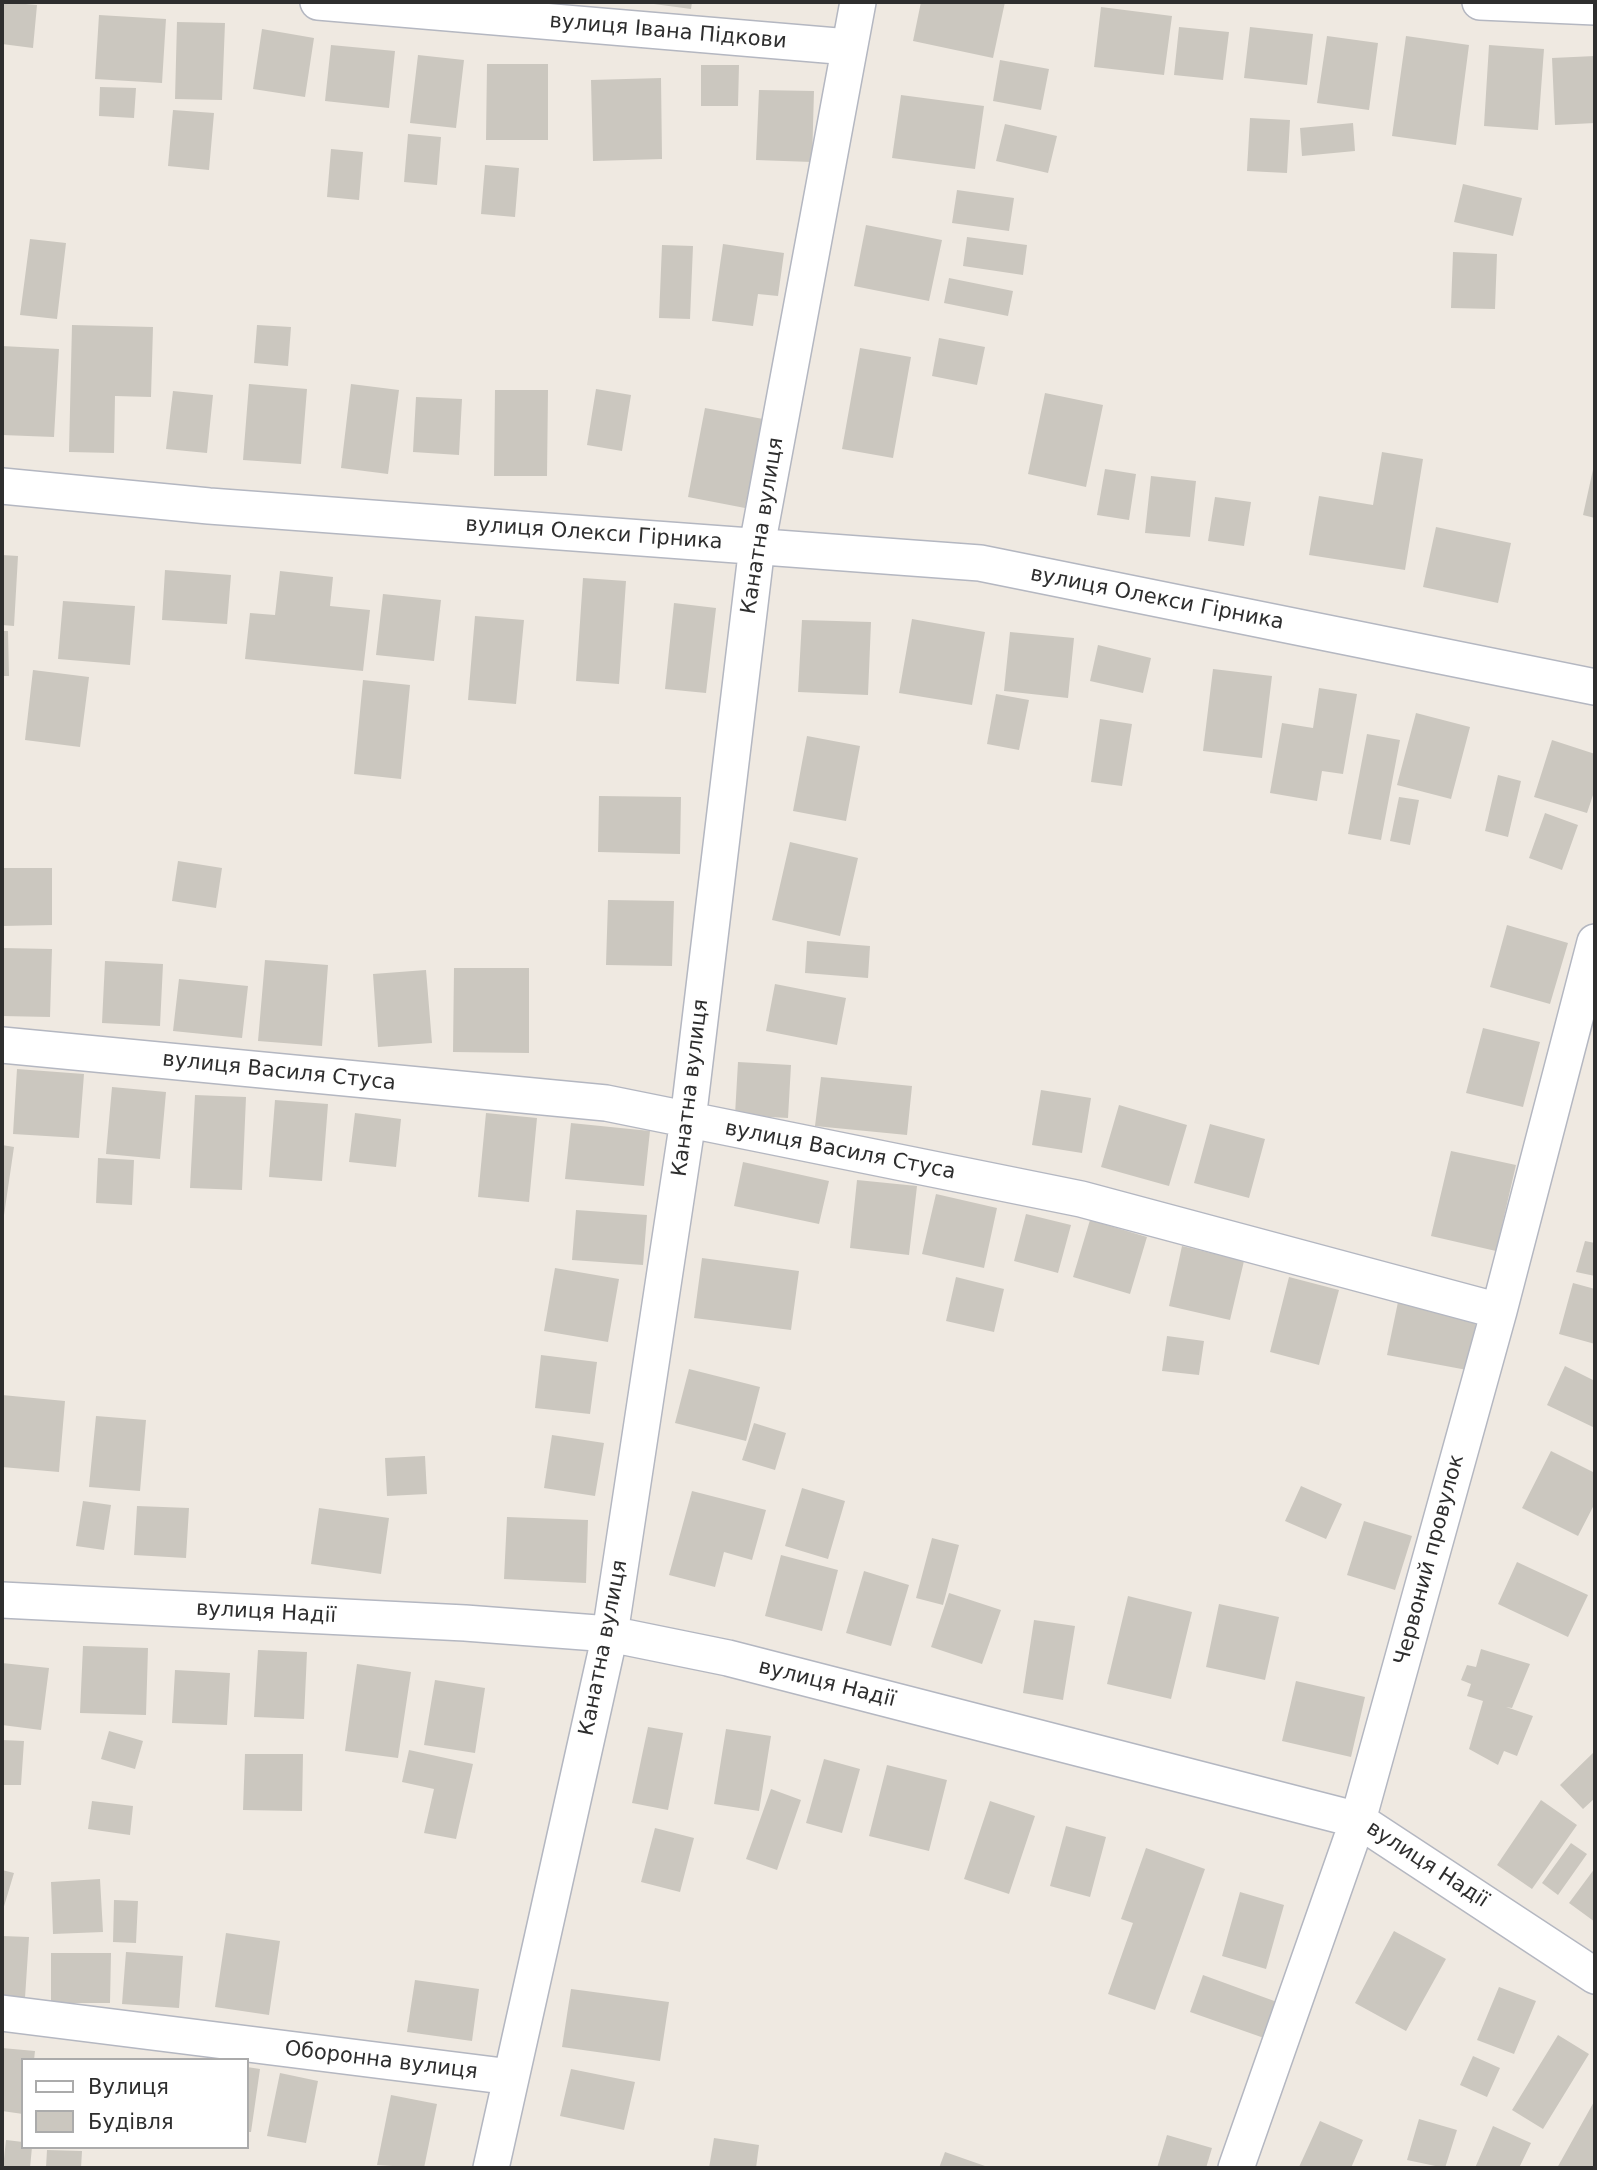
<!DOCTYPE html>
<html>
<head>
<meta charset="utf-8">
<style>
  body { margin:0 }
  #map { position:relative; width:1597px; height:2170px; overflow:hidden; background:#efe9e1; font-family:"DejaVu Sans",sans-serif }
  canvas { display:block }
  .frame { position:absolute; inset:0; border:4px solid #2e2e2e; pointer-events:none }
  .legend { position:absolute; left:21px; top:2058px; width:228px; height:91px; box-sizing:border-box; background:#fff; border:2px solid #ababab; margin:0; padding:9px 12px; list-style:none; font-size:21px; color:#2e2e2e }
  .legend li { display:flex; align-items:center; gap:14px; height:35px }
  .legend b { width:35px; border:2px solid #ababab }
</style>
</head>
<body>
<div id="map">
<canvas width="1597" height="2170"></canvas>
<div class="frame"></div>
<ul class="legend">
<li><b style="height:9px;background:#fff"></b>Вулиця</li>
<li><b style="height:19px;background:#cbc7bf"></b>Будівля</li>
</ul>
</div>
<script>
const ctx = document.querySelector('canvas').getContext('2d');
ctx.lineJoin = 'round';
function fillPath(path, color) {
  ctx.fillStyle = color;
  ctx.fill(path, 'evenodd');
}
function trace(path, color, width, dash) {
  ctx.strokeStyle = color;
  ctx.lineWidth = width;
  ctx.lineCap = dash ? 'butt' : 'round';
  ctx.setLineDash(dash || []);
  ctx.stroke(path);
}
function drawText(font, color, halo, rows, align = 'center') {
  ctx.font = font + ' "DejaVu Sans",sans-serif';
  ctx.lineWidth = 6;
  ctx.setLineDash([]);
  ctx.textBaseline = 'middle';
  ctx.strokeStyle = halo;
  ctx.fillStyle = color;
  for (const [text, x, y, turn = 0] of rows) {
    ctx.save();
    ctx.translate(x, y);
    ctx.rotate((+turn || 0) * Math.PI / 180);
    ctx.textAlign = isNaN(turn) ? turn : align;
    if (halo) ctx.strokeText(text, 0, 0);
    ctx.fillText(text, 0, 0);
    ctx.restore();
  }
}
const building = new Path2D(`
  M3,2L37,5L33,48L2,44Z
  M639,2H692L691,9Z
  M921,2H1005L993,58L913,41Z
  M1101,7L1172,16L1164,75L1094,67Z
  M99,15L166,19L162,83L95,79Z
  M177,22L225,23L222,100L175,99Z
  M1179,27L1229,32L1223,80L1174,75Z
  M1250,27L1313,34L1307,85L1244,78Z
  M262,29L314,38L305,97L253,89Z
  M1327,36L1378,43L1369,110L1317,103Z
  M1406,36L1469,45L1456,145L1392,136Z
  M331,45L395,51L389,108L325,101Z
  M1489,45L1544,49L1538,130L1484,126Z
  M418,55L464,60L456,128L410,123Z
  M1595,56V123L1555,125L1552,58Z
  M1000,60L1049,69L1041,110L993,101Z
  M487,64H548V140H486Z
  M701,65H739L738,106H701Z
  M661,78L662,159L593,161L591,80Z
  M100,87L136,88L134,118L99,116Z
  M759,90L814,91L812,162L756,160Z
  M901,95L984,106L975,169L892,158Z
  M173,110L214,113L209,170L168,166Z
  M1250,118L1290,120L1287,173L1247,171Z
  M1353,123L1355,151L1302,156L1300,128Z
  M1005,124L1057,136L1048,173L996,161Z
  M408,134L441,137L437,185L404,182Z
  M331,149L363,152L359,200L327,197Z
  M485,165L519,168L515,217L481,214Z
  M1463,184L1522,198L1513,236L1454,222Z
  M957,190L1014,198L1009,231L952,223Z
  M866,225L942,240L929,301L854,286Z
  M967,237L1027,245L1023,275L963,266Z
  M30,239L66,243L57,319L20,315Z
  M723,244L784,253L778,296L758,294L753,326L712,321Z
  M662,245L693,246L690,319L659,318Z
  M1453,252L1497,254L1495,309L1451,308Z
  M949,278L1013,291L1008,316L944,303Z
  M72,325L153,327L151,397L115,396L114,453L69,452Z
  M257,325L291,327L288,366L254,363Z
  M939,338L985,347L977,385L932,376Z
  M2,346L59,349L54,437L2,435Z
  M860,348L911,357L893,458L842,449Z
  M249,384L307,389L301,464L243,460Z
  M351,384L399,390L388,474L341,468Z
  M596,389L631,395L622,451L587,445Z
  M495,390H548L547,476H494Z
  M173,391L213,395L207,453L166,449Z
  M1045,393L1103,405L1086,487L1028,474Z
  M416,397L462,399L459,455L413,452Z
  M705,408L763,419L745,508L688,497Z
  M1382,452L1423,459L1405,570L1309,555L1319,496L1373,505Z
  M1594,465H1595V518L1583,515Z
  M1105,469L1136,474L1129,520L1097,515Z
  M1151,476L1196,481L1190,537L1145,533Z
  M1215,497L1251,502L1244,546L1208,541Z
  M1436,527L1511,543L1498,603L1423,587Z
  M2,555L18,556L14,626L2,625Z
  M165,570L231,575L227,624L162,620Z
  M280,571L333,577L330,606L370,610L363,671L245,659L250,613L275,615Z
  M583,578L626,581L619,684L576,681Z
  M383,594L441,600L434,661L376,655Z
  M63,601L135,606L130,665L58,659Z
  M674,603L716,608L706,693L665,689Z
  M475,616L524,620L516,704L468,700Z
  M912,619L985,632L972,705L899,693Z
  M802,620L871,622L868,695L798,692Z
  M2,631H8L9,676H2Z
  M1010,632L1074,638L1068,698L1004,691Z
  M1098,645L1151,658L1143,693L1090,681Z
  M1213,669L1272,676L1262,758L1203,751Z
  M33,670L89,677L80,747L25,740Z
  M363,680L410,685L401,779L354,774Z
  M1319,688L1357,694L1343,774L1322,771L1317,801L1270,793L1282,723L1313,728Z
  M996,694L1029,700L1019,750L987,744Z
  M1416,713L1470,727L1451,799L1397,785Z
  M1100,719L1132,724L1122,786L1091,782Z
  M1367,734L1400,740L1381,840L1348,834Z
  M807,736L860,746L846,821L793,811Z
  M1552,740L1595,754V789L1587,813L1534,797Z
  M1498,775L1521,781L1508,837L1485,831Z
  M599,796L681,797L680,854L598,852Z
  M1399,797L1419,800L1410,845L1390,841Z
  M1545,813L1578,825L1562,870L1529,858Z
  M790,842L858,858L840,936L772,920Z
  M178,861L222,868L216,908L172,901Z
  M2,868H52V925L2,926Z
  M608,900L674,901L672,966L606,965Z
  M1507,925L1568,943L1550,1004L1490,987Z
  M807,941L870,946L868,978L805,973Z
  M2,948L52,949L50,1017L2,1016Z
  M265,960L328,965L322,1046L258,1041Z
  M105,961L163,964L160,1026L102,1023Z
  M454,968H529V1053L453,1052Z
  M426,970L432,1043L378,1047L373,974Z
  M179,979L248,986L242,1038L173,1031Z
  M775,984L846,998L837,1045L766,1031Z
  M1483,1028L1540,1042L1523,1107L1466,1093Z
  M738,1062L791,1065L788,1118L735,1115Z
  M17,1069L84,1074L79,1138L13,1134Z
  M821,1077L912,1086L907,1135L815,1126Z
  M112,1087L166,1092L160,1159L106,1154Z
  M1041,1090L1091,1098L1082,1153L1032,1145Z
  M195,1095L246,1097L242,1190L190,1188Z
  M275,1100L328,1104L322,1181L269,1177Z
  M1119,1105L1187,1125L1169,1186L1101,1167Z
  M355,1113L401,1119L396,1167L349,1162Z
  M486,1113L537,1118L529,1202L478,1197Z
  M571,1123L650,1131L644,1186L565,1179Z
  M1210,1124L1265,1139L1249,1198L1194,1183Z
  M2,1145L14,1147L3,1222H2Z
  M1451,1151L1516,1165L1496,1251L1431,1236Z
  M98,1158L134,1160L132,1205L96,1203Z
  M743,1162L829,1181L819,1224L734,1206Z
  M857,1180L917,1186L909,1255L850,1248Z
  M936,1194L997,1208L984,1268L922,1254Z
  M576,1210L647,1215L643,1265L572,1260Z
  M1026,1214L1071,1225L1058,1273L1014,1261Z
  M1090,1220L1147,1237L1130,1294L1073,1277Z
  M1585,1241L1595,1243V1276L1576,1272Z
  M1182,1246L1244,1261L1230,1320L1169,1306Z
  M702,1258L799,1271L791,1330L694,1318Z
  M555,1268L619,1279L608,1342L544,1331Z
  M956,1277L1004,1289L994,1332L946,1321Z
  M1289,1277L1339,1290L1319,1365L1270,1352Z
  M1573,1283L1595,1289V1344L1559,1334Z
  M1398,1302L1477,1318L1467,1370L1387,1355Z
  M1167,1336L1204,1341L1199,1375L1162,1371Z
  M541,1355L597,1362L590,1414L535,1408Z
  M1565,1366L1595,1381V1428L1547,1405Z
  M689,1369L760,1387L746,1441L675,1423Z
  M2,1395L65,1401L59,1472L2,1467Z
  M96,1416L146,1420L140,1491L89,1487Z
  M754,1423L786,1433L775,1470L742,1460Z
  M552,1435L604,1443L595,1496L544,1488Z
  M1551,1451L1595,1473V1503L1578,1536L1522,1508Z
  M425,1456L427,1494L387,1496L385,1458Z
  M1301,1486L1342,1504L1326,1539L1285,1521Z
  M802,1488L845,1501L828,1559L785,1546Z
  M692,1491L766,1510L752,1560L724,1552L715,1587L669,1575Z
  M83,1501L111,1505L104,1550L76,1546Z
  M137,1506L189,1508L186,1558L134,1555Z
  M319,1508L389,1518L381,1574L311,1564Z
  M507,1517L588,1520L586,1583L504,1579Z
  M1364,1521L1412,1536L1395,1590L1347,1575Z
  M932,1538L959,1545L943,1605L916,1598Z
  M781,1555L838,1570L822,1631L765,1616Z
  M1517,1562L1588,1595L1568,1637L1498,1604Z
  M864,1571L909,1585L891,1646L846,1633Z
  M949,1593L1001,1610L982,1664L931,1647Z
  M1128,1596L1192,1612L1171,1699L1107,1684Z
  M1219,1604L1279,1617L1265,1680L1206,1667Z
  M1034,1620L1075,1626L1063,1700L1023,1693Z
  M83,1646L148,1648L146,1715L80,1713Z
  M1481,1649L1530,1664L1512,1708L1506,1707L1533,1716L1517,1756L1504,1751L1498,1765L1469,1749L1483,1701L1467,1696L1471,1684L1461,1680L1467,1665L1476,1667Z
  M258,1650L307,1652L304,1719L254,1717Z
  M2,1663L49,1668L41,1730L2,1725Z
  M357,1664L411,1672L398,1758L345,1751Z
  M175,1670L230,1673L227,1725L172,1723Z
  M435,1680L485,1688L475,1753L424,1745Z
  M1296,1681L1365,1697L1351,1757L1282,1741Z
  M648,1727L683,1733L668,1810L632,1803Z
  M726,1729L771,1736L759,1811L714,1804Z
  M109,1731L143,1741L135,1769L101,1759Z
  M2,1740L24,1741L21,1785H2Z
  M409,1750L473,1764L456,1839L424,1833L434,1789L402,1782Z
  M1595,1751V1798L1583,1809L1560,1785Z
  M245,1754H303L302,1811L243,1810Z
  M824,1759L860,1769L842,1833L806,1823Z
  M887,1765L947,1780L929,1851L869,1836Z
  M771,1789L801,1800L777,1870L746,1859Z
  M1541,1800L1577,1825L1532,1889L1497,1865Z
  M92,1801L133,1806L130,1835L88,1829Z
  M990,1801L1035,1816L1009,1894L964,1879Z
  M1066,1826L1106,1837L1090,1897L1050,1886Z
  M655,1828L694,1838L680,1892L641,1882Z
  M1571,1843L1587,1854L1558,1895L1542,1883Z
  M1146,1848L1205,1869L1155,2010L1108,1994L1133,1923L1121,1919Z
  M1595,1868V1922L1569,1903Z
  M2,1870L14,1873L2,1913Z
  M100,1879L103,1932L53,1934L51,1882Z
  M1240,1892L1284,1905L1266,1969L1222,1956Z
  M114,1900L138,1901L136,1943L113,1942Z
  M1394,1931L1446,1959L1406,2031L1355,2003Z
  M226,1933L280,1941L269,2015L215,2007Z
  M2,1936L29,1937L25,1998L2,1997Z
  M126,1952L183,1956L179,2008L122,2004Z
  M51,1953H111L110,2003H51Z
  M1203,1975L1277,2002L1264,2038L1190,2012Z
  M415,1980L479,1989L472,2041L407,2032Z
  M1499,1987L1536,2001L1514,2054L1477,2040Z
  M571,1989L669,2002L660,2061L562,2047Z
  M1558,2035L1589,2054L1543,2129L1512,2110Z
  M2,2048L35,2051L34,2060H23V2114L2,2111Z
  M1473,2056L1500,2068L1487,2097L1460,2085Z
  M247,2067L260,2069L251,2132H247Z
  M571,2069L635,2082L624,2130L560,2116Z
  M280,2073L318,2081L306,2143L267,2136Z
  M391,2095L437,2104L424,2168L377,2165Z
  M1595,2100V2168H1557Z
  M1419,2119L1457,2130L1445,2168L1407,2160Z
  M1320,2121L1363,2140L1351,2168L1299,2167Z
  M1493,2126L1531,2143L1519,2168H1475Z
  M1167,2135L1212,2148L1206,2168H1157Z
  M714,2138L759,2145L756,2168H709Z
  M6,2140L23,2142V2147H32L30,2168H3Z
  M47,2150L82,2151L81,2168H46Z
  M945,2152L985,2166L984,2168H939Z`);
const minor = new Path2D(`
  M318,2L849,47
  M1480,2L1595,7
  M2,486L209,506L980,563L1595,687
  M2,1045L606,1103L1081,1199L1499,1311
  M2,1600L465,1623L610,1634L728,1658L1358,1820L1595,1976
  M2,2013L511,2077
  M491,2168L610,1634L688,1120L757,546L858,2
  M1236,2168L1358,1820L1499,1311L1595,942`);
const streetNames = [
  ["вулиця Івана Підкови",668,32,5],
  ["Канатна вулиця",763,526,-81],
  ["вулиця Олекси Гірника",594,534,4],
  ["вулиця Олекси Гірника",1157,599,11],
  ["вулиця Василя Стуса",279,1072,6],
  ["Канатна вулиця",691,1088,-83],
  ["вулиця Василя Стуса",840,1151,11],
  ["Червоний провулок",1430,1560,-75],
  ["вулиця Надії",266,1613,3],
  ["Канатна вулиця",604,1648,-79],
  ["вулиця Надії",827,1684,14],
  ["вулиця Надії",1427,1865,33],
  ["Оборонна вулиця",381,2061,7]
];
fillPath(building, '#cbc7bf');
trace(minor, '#b4b7c1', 38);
trace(minor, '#fff', 35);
drawText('21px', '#2e2e2e', '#fff', streetNames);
</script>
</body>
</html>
